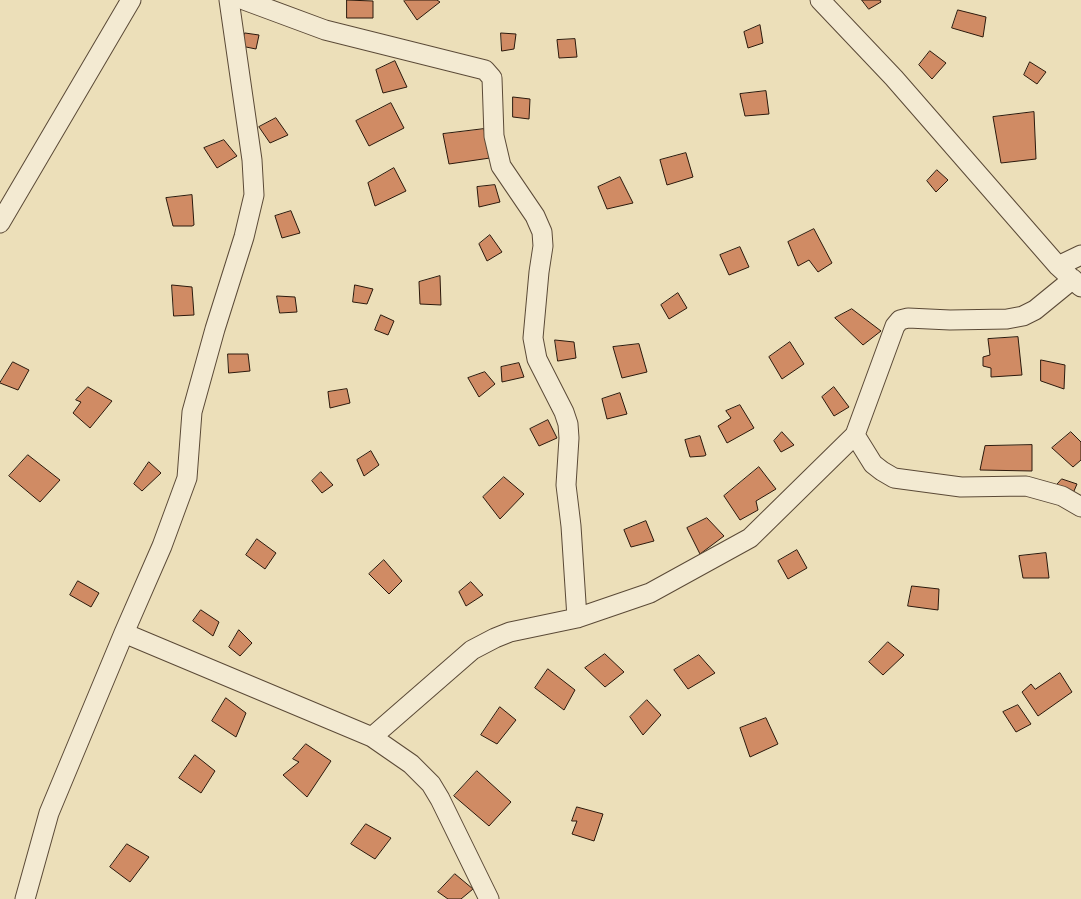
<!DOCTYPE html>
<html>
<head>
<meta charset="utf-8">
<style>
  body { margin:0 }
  canvas { display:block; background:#ecdfb9 }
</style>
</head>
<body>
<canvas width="1081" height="899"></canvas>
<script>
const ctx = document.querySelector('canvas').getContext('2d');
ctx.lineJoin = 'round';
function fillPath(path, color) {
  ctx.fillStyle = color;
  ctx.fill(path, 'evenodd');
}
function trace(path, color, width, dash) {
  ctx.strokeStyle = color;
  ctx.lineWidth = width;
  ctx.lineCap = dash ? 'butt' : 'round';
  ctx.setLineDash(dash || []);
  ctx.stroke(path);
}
const building = new Path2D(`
  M347,0L373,1V18H347Z
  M405,0H437L440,2L417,20L404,1Z
  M862,0H880L881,2L869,9Z
  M958,10L986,17L983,37L952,28Z
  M760,25L763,43L748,48L744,32Z
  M245,33L259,35L256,49L241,46Z
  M501,33L516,34L514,49L502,51Z
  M575,39L577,57L559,58L557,40Z
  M930,51L946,63L932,79L919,65Z
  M395,61L407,87L383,93L376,70Z
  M1030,62L1046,72L1037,84L1024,75Z
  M766,91L769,114L745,116L740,94Z
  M513,97L530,99L529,119L513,117Z
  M391,103L404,128L369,146L356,121Z
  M1034,112L1036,159L1001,163L993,117Z
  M276,118L288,135L270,143L259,127Z
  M484,129L490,158L449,164L443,134Z
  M224,140L237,156L217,168L204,148Z
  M686,153L693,177L667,185L660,160Z
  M394,168L406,191L375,206L368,183Z
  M937,170L948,180L936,192L927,181Z
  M620,177L633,203L607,209L598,187Z
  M495,185L500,202L479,207L477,187Z
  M192,195L194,225L192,226H173L166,198Z
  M291,211L300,233L282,238L275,216Z
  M814,229L832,263L818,272L809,260L798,266L788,242Z
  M490,235L502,252L487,261L479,244Z
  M740,247L749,267L729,275L720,255Z
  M440,276L441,305L420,304L419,282Z
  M172,285L192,287L194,315L174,316Z
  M355,285L373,289L367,304L353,302Z
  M678,293L687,308L669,319L661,305Z
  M277,296L295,297L297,312L280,313Z
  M852,309L881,331L863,345L835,318Z
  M381,315L394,321L388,335L375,330Z
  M1018,337L1022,375L991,377V368L983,366V357L990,355L988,339Z
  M555,340L574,342L576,358L558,361Z
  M790,342L804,364L782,379L769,357Z
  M639,344L647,372L622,378L613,347Z
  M228,354H248L250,371L229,373Z
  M1041,360L1065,365L1064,389L1041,381Z
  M13,362L29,370L18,390L0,383Z
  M519,363L524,377L502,382L501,367Z
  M485,372L495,384L479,397L468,378Z
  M88,387L112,401L90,428L73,413L81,402L76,400Z
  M834,387L849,407L834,416L822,397Z
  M347,389L350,403L330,408L328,392Z
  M620,393L627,414L607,419L602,399Z
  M740,405L754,428L727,443L718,426L731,418L726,411Z
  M548,420L557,438L539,446L530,429Z
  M782,432L794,445L781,452L774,441Z
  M1071,432L1081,442V460L1073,467L1052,448Z
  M700,436L706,455L704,456L690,457L685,440Z
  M1032,445V471L980,470L985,446Z
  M371,451L379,465L364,476L357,460Z
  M28,455L60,480L40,502L9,476Z
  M149,462L161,473L142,491L134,484Z
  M759,467L776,489L756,501L758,510L740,520L724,496Z
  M321,472L333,485L322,493L312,481Z
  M504,477L524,494L500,519L483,497Z
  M1062,479L1077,484L1071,498L1055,487Z
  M707,518L724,536L700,554L687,528Z
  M646,521L654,541L631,547L624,530Z
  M257,539L276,553L265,569L246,555Z
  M797,550L807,568L788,579L778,561Z
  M1046,553L1049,578H1023L1019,556Z
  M384,560L402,581L389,594L369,574Z
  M78,581L99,593L91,607L70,595Z
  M471,582L483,595L466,606L459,592Z
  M912,586L939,589L938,610L908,606Z
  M201,610L219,622L213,636L193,621Z
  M239,630L252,643L240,656L229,647Z
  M888,642L904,655L883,675L869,662Z
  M605,654L624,672L605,687L585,668Z
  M699,655L715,673L688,689L674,670Z
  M548,669L575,690L564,710L535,688Z
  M1060,673L1072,692L1038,716L1022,692L1031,684L1035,689Z
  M226,698L246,713L236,737L212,721Z
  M647,700L661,715L643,735L630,717Z
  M1018,705L1031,724L1016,732L1003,712Z
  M500,707L516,720L497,744L481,735Z
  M766,718L778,744L750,757L740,728Z
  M306,744L331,761L307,797L283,775L299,762L293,759Z
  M195,755L215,771L201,793L179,778Z
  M477,771L511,802L489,826L454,796Z
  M577,807L603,814L594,841L572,834L577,821H572Z
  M366,824L391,838L375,859L351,844Z
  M127,844L149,857L130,882L110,867Z
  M455,874L473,889L461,899H448L438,892Z`);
const street = new Path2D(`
  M244,0L325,30L485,70L492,78L494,136L501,166L535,216L542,232L543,246L539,272L533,338L537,359L564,412L568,424L569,438L566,485L571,526L577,618
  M820,0L894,78L1058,266L1081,287
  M0,223L131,0
  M1058,266L1081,255
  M855,435L873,464L882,471L894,478L961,487L1026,486L1062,496L1081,507
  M124,633L372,737L411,764L431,784L440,799L489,899
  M372,737L472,650L495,638L510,632L577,618L650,593L750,538L855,435L895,326L900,320L908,318L950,320L1007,319L1023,316L1035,310L1073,279
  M25,899L49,813L124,633L162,546L187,478L192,412L215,329L244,237L254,195L252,160L229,0`);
fillPath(building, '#d08b64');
trace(building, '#2b190c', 1);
trace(street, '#5b4a37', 21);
trace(street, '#f3ead2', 19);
</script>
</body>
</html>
